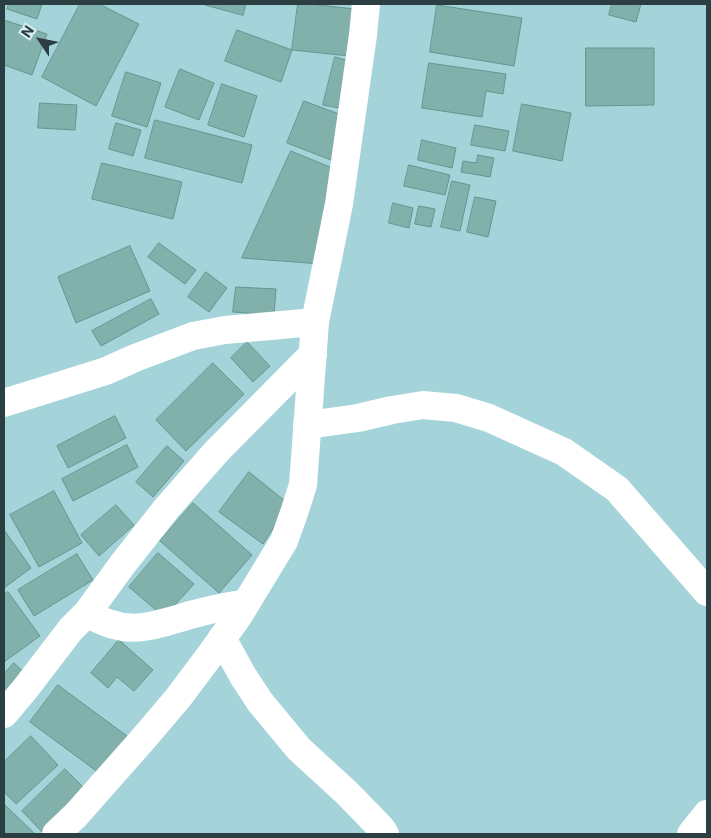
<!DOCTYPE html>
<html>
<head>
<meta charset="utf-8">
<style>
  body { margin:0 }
  #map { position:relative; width:711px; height:838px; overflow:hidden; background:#a4d3da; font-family:Inter,sans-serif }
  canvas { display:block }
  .frame { position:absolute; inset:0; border:5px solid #2b3e41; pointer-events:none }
  .north { position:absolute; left:15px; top:15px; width:50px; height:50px; -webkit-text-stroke:4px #d8eff2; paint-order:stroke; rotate:304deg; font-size:14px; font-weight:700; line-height:20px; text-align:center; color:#2b3e41 }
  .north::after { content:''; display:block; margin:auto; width:18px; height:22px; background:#2b3e41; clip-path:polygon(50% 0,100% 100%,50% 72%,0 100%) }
</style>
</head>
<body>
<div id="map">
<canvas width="711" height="838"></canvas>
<div class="frame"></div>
<div class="north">N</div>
</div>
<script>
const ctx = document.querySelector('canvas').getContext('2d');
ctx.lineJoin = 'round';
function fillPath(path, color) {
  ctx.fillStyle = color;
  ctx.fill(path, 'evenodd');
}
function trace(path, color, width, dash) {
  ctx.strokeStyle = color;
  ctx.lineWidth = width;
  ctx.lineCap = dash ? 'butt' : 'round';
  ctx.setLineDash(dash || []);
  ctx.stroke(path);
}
const building = new Path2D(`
  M9,4H42L37,19L7,9Z
  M80,4H99L139,24L96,106L42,77Z
  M202,4H246L243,15Z
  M298,4H310L364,10L359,57L292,50Z
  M612,4H641L636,22L609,15Z
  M437,5L522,18L514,66L430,52Z
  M4,20L47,34L32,75L4,65Z
  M237,30L292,50L281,82L225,61Z
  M586,48H654V105L586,106Z
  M335,57L350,61L339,108L323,105Z
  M429,63L506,74L503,94L486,91L482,117L422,108Z
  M180,69L214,83L199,120L165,107Z
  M126,72L161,83L147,127L112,116Z
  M222,84L257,96L244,137L208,125Z
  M304,101L347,117L331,160L287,143Z
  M40,103L77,105L75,130L38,128Z
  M522,104L571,113L562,161L513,151Z
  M155,120L252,145L242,183L145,158Z
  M116,123L141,130L133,156L109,149Z
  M475,125L509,131L505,151L471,145Z
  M422,140L456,148L452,168L418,160Z
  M291,151L337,170L321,264L242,258Z
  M478,155L494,158L490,177L461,172L463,161L476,163Z
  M102,163L182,182L173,219L92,199Z
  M409,165L450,175L445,195L404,186Z
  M452,181L470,185L460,231L441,227Z
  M475,197L496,201L488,237L467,232Z
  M393,203L413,208L409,228L389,223Z
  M419,206L435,209L431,227L415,224Z
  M159,243L196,270L185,284L148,257Z
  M130,246L150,291L76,323L58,277Z
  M206,272L227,288L209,312L188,297Z
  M236,287L276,289L274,315L233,312Z
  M151,299L159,314L101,346L92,331Z
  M247,342L270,366L253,382L231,358Z
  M213,363L244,394L186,451L156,420Z
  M115,416L126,438L68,468L57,446Z
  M127,445L138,467L73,501L62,479Z
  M167,446L184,461L153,497L136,482Z
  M249,472L289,504L263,544L219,512Z
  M54,491L82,543L39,567L10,515Z
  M193,503L252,555L219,593L160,541Z
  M116,505L134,525L99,556L81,535Z
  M4,530L31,568L4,588Z
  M158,553L194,584L164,617L129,587Z
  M77,554L93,580L34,616L18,590Z
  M8,592L40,636L4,662V595Z
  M119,640L153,670L134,691L117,677L108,688L91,673Z
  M14,663L27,675L4,701V674Z
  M58,685L127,736L99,773L30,722Z
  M31,736L58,765L16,804L4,792V762Z
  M65,769L89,793L44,834L22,811Z
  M4,804L35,834H4Z`);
const street = new Path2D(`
  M4,403L106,371L135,358L193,336L225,330L315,322
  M307,425L358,418L392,410L423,405L456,408L489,418L564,452L617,489L707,592
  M87,613C128,638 151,626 194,614C211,609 229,606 246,603
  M222,638L243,676L260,702L299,749L347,793L381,828L385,834
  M4,714L25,689L71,629L87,613L122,565L166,509L216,452L313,354
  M691,834L707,814`);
const secondary = new Path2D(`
  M56,834L76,815L144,738L178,698L211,654L239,615L284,541L294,513L303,485L315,322L339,204L363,35L366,4`);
fillPath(building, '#82b0aa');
trace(building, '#66948f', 1);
trace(street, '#fff', 28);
trace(secondary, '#fff', 28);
</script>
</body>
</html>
